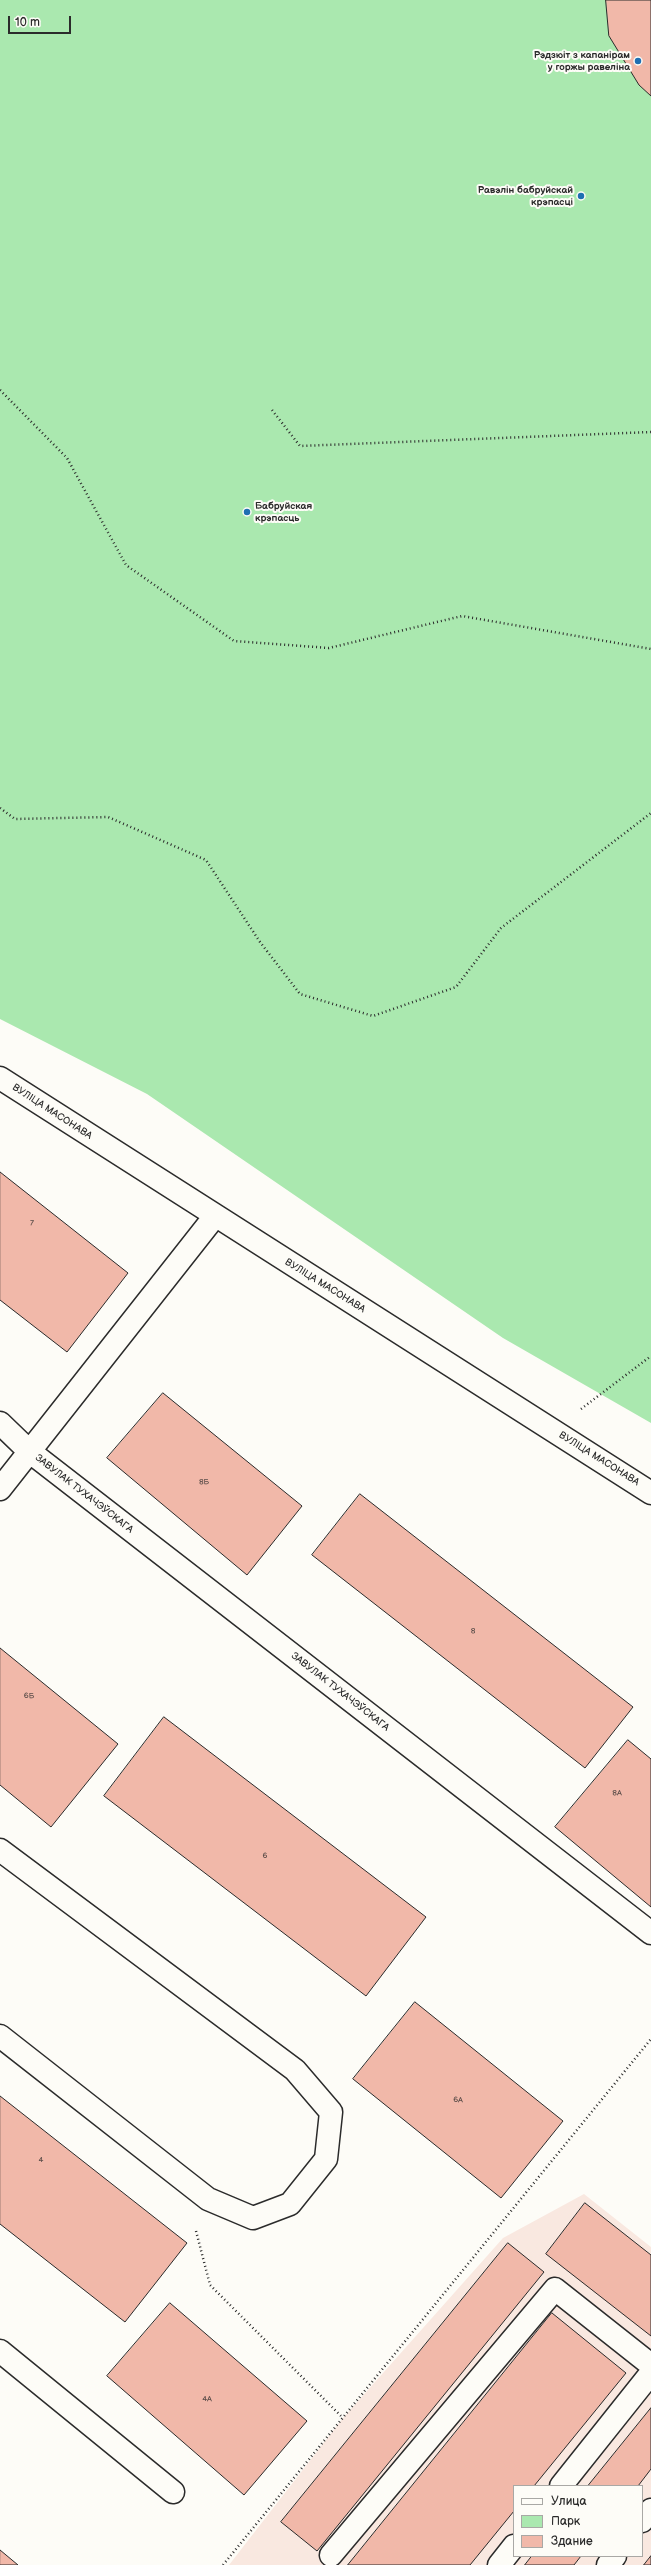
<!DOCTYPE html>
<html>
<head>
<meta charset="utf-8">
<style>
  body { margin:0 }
  #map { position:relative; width:651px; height:2565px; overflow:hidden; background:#fdfcf7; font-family:"Balsamiq Sans",sans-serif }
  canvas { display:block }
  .legend { position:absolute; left:513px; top:2485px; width:130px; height:72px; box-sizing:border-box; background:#fdfcf7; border:1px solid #a9a8a5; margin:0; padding:5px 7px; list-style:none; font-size:12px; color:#2b2b2b }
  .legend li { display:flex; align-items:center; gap:8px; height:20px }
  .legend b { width:20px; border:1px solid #a9a8a5 }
  .scale { position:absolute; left:8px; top:16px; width:63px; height:18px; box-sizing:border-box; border:2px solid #2b2b2b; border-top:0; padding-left:5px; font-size:12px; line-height:14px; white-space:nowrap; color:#2b2b2b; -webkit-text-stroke:3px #fdfcf7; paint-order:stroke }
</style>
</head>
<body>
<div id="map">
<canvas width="651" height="2565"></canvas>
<ul class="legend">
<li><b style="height:5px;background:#fdfcf7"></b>Улица</li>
<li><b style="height:11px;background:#aae8af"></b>Парк</li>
<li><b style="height:11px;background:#f1b8a9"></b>Здание</li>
</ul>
<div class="scale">10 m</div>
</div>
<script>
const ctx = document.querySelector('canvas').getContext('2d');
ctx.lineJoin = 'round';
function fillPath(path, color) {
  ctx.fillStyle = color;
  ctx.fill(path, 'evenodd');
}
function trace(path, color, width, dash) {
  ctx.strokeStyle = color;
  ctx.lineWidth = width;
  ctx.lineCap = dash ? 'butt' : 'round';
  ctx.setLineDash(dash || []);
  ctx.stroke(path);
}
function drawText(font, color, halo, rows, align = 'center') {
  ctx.font = font + ' "Balsamiq Sans",sans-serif';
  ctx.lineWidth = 4;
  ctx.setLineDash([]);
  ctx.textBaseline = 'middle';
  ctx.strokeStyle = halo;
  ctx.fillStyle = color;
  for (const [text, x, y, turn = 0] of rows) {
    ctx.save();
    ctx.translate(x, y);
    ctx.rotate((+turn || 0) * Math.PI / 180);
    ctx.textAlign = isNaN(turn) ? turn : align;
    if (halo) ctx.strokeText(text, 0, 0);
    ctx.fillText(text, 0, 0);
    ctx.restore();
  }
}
const built = new Path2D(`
  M584,2194L651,2247V2565H229L343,2418L503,2238ZM514,2486H642V2556H514Z`);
const green = new Path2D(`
  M0,0H651V1423L503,1338L147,1094L0,1019Z`);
const building = new Path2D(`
  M606,0H651V96L639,85L609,36Z
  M0,1172L128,1273L67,1352L0,1300Z
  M163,1393L302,1506L247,1575L107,1458Z
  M360,1494L633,1707L585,1768L312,1555Z
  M0,1648L118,1744L51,1827L0,1785Z
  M164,1717L426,1917L366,1996L104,1796Z
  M628,1740L651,1759V1907L555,1827Z
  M415,2002L563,2121L501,2198L353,2079Z
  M0,2096L187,2243L125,2322L0,2224Z
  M585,2203L651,2255V2336L546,2254Z
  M508,2243L544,2272L317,2551L281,2522Z
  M170,2303L307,2421L244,2495L107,2376Z
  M552,2313L626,2373L534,2486H514V2511L470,2565H348Z
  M651,2408V2469L638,2486H588Z
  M0,2550L18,2565H0Z
  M532,2556H581L574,2565H525Z
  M651,2556V2565H644Z`);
const path = new Path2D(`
  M0,390L67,458L126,565L234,641L329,648L462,616L651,649
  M272,410L300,446L651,432
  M0,808L15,819L108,817L206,860L260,942L300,994L373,1016L456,987L501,928L651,813
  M581,1409L651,1356
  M196,2231L210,2285L343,2418
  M223,2565L651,2039`);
const minor = new Path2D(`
  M0,1078L651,1493
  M0,1423L29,1451L651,1933
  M0,1489L215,1216
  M0,1850L295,2070L331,2112L326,2159L290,2204L253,2218L208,2199L0,2036
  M0,2351L173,2492
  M561,2486L651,2373
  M642,2521L651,2510
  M331,2555L555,2289L651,2365
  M499,2565L514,2546
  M608,2565L615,2556`);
const markers = [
  [638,61,4,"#1f6fb2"],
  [581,196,4,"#1f6fb2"],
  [247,512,4,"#1f6fb2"]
];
const numberNames = [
  ["7",32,1223],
  ["8Б",204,1482],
  ["8",473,1631],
  ["6Б",29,1696],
  ["8А",617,1793],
  ["6",265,1856],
  ["6А",458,2100],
  ["4",41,2160],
  ["4А",207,2399]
];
const poiNames = [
  ["Рэдзюіт з капанірам",630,55],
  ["у горжы равеліна",630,67],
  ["Равэлін бабруйскай",573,190],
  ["крэпасці",573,202],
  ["Бабруйская",255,506,"left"],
  ["крэпасць",255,518,"left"]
];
const streetNames = [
  ["ВУЛІЦА МАСОНАВА",52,1112,33],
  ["ВУЛІЦА МАСОНАВА",325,1286,32],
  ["ВУЛІЦА МАСОНАВА",599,1459,32],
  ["ЗАВУЛАК ТУХАЧЭЎСКАГА",84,1494,38],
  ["ЗАВУЛАК ТУХАЧЭЎСКАГА",340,1692,38]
];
fillPath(built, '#f9e8e0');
fillPath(green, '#aae8af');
fillPath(building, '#f1b8a9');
trace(building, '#2b2b2b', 1);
trace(minor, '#2b2b2b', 25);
trace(path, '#2b2b2b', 2.5, [1, 3]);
trace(minor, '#fdfcf7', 22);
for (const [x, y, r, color] of markers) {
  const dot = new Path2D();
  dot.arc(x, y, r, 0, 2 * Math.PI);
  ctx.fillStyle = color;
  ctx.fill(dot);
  trace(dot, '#fdfcf7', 1.5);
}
drawText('8px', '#5c4e4a', null, numberNames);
drawText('bold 10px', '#2b2b2b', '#fdfcf7', poiNames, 'right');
drawText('10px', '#2b2b2b', '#fdfcf7', streetNames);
</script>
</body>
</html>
